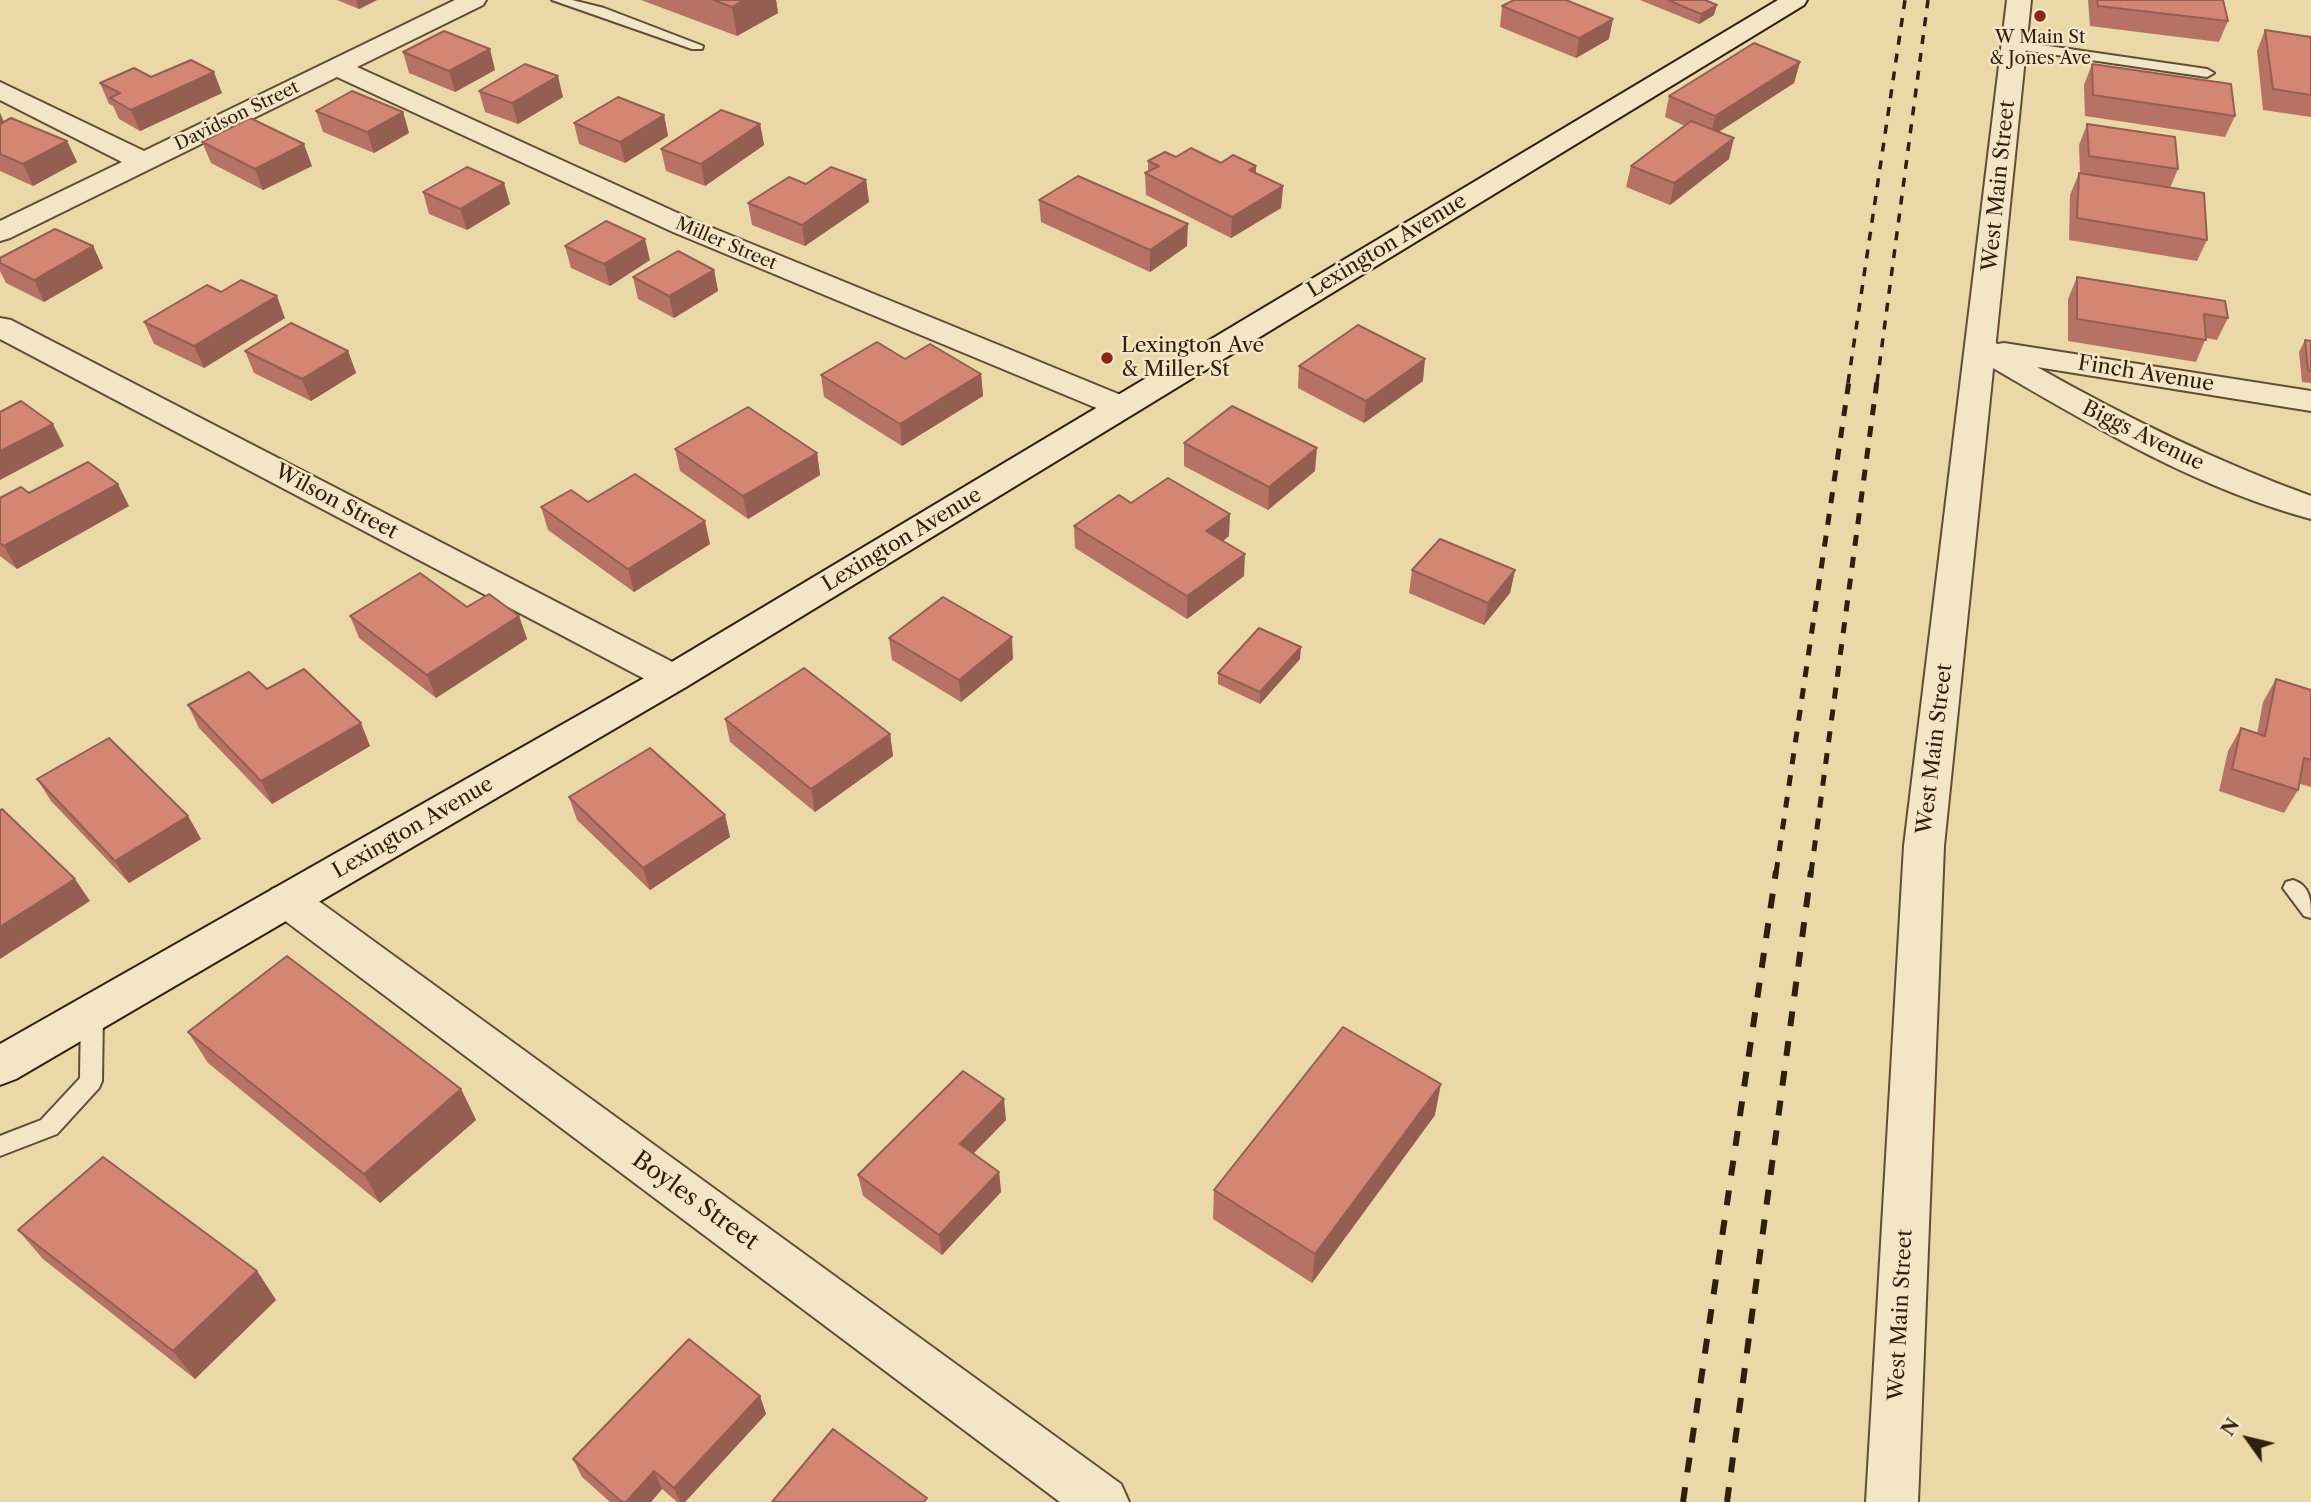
<!DOCTYPE html>
<html>
<head>
<meta charset="utf-8">
<style>
  body { margin:0 }
  #map { position:relative; width:2311px; height:1502px; overflow:hidden; background:#ebd8a8; font-family:"Libre Caslon Text",serif }
  canvas { display:block }
  .north { position:absolute; left:2213px; top:1404px; width:70px; height:70px; -webkit-text-stroke:5px #f2e6c6; paint-order:stroke; rotate:304deg; font-size:19px; font-weight:700; line-height:28px; text-align:center; color:#311f0d }
  .north::after { content:''; display:block; margin:auto; width:24px; height:32px; background:#311f0d; clip-path:polygon(50% 0,100% 100%,50% 72%,0 100%) }
</style>
</head>
<body>
<div id="map">
<canvas width="2311" height="1502"></canvas>
<div class="north">N</div>
</div>
<script>
const ctx = document.querySelector('canvas').getContext('2d');
ctx.lineJoin = 'round';
function trace(path, color, width, dash) {
  ctx.strokeStyle = color;
  ctx.lineWidth = width;
  ctx.lineCap = dash ? 'butt' : 'round';
  ctx.setLineDash(dash || []);
  ctx.stroke(path);
}
function fillPath(path, color) {
  ctx.fillStyle = color;
  ctx.fill(path, 'evenodd');
}
function drawText(font, color, halo, rows, align = 'center') {
  ctx.font = font + ' "Libre Caslon Text",serif';
  ctx.lineWidth = 5;
  ctx.setLineDash([]);
  ctx.textBaseline = 'middle';
  ctx.strokeStyle = halo;
  ctx.fillStyle = color;
  for (const [text, x, y, turn = 0] of rows) {
    ctx.save();
    ctx.translate(x, y);
    ctx.rotate((+turn || 0) * Math.PI / 180);
    ctx.textAlign = isNaN(turn) ? turn : align;
    if (halo) ctx.strokeText(text, 0, 0);
    ctx.fillText(text, 0, 0);
    ctx.restore();
  }
}
const service = new Path2D(`
  M552,0H572L604,8L703,46L702,49H692Z
  M2014,41L2207,69L2214,73L2207,77L2009,48V42Z
  M2293,880C2311,886 2311,901 2311,918L2304,916L2283,888L2286,882Z
  M92,1004L100,1007L103,1013L102,1081L99,1088L57,1134L0,1156V1136L41,1120L80,1078L81,1013L84,1007Z`);
const minor = new Path2D(`
  M455,0H486L483,5L357,67L693,220L1133,400L1138,407L1133,414L1122,417L1111,414L673,232L337,77L10,238L0,241V221L122,162L0,100V82L144,151Z
  M0,318L11,320L686,669L692,678L686,687L673,691L660,687L0,339Z
  M1982,339L1998,344L2004,343L2311,391V411L2037,367C2125,417 2215,461 2311,496V519C2191,487 2077,417 1971,355L1966,348L1971,341Z
  M287,884L302,889L1121,1484L1129,1502H1060L272,911L266,900L272,889Z`);
const tertiary = new Path2D(`
  M2007,0H2031L1944,846L1918,1502H1866L1904,846Z`);
const secondary = new Path2D(`
  M1778,0H1807L1804,5L686,687L16,1079L0,1085V1044L660,669Z`);
const railFar2 = new Path2D(`
  M1848,383L1905,0
  M1877,383L1928,0`);
const railFar1 = new Path2D(`
  M1776,873L1849,381
  M1811,873L1877,381`);
const rail = new Path2D(`
  M1683,1502L1776,871
  M1727,1502L1811,871`);
const wall = new Path2D(`
  M337,0H377L359,9Z
  M641,0H776L778,13L737,36Z
  M1640,0H1705L1714,15L1699,24Z
  M2088,0H2223L2228,21L2219,42L2090,26Z
  M1502,6L1609,39L1576,58L1500,27Z
  M2265,30L2311,37V117L2263,110L2257,51Z
  M403,52L495,70L455,92L409,73Z
  M1800,62L1794,83L1718,132L1729,159L1670,205L1626,187L1631,166L1685,126L1665,117L1669,96Z
  M2092,64L2235,116L2225,137L2085,116L2084,85Z
  M151,77L222,93L140,131L119,119L113,106L109,104L100,83Z
  M479,91L563,97L518,124L485,112Z
  M316,111L403,112L409,133L374,153L323,132Z
  M0,113L4,122L67,141L77,162L33,186L0,171Z
  M664,115L668,136L625,163L579,144L574,123Z
  M760,124L764,145L705,186L666,171L661,149Z
  M2087,124L2178,169L2170,188L2207,240L2197,261L2069,240L2070,195L2079,173H2080L2079,145Z
  M202,142L312,166L263,190L211,163Z
  M1176,157L1256,166V173L1283,186L1281,208L1231,238L1146,195L1145,173L1148,172V161Z
  M866,180L869,202L805,246L752,225L748,203L806,184Z
  M504,183L510,204L467,230L429,214L423,192Z
  M1039,200L1187,246L1150,272L1041,222Z
  M93,246L103,268L44,302L6,283L0,271V258Z
  M565,246L650,260L610,286L571,268Z
  M714,270L718,291L674,318L638,299L633,277Z
  M2077,277L2228,318L2217,340L2206,338L2196,362L2068,341V299Z
  M221,292L285,318L204,368L154,344L144,322Z
  M2305,340L2311,341V383L2302,382L2299,352Z
  M245,351H348L356,373L311,401L254,373Z
  M905,359L981,374L983,396L902,446L824,397L821,375Z
  M1299,366L1423,381L1364,423L1298,388Z
  M1184,443L1315,471L1268,510L1184,466Z
  M675,449L817,453L820,475L748,519L680,471Z
  M0,498L129,506L17,569L0,556Z
  M588,502L710,544L634,592L548,530L541,507Z
  M1131,503L1229,536L1223,541L1244,576L1187,619L1075,548L1074,526Z
  M1412,570H1515L1510,593L1484,625L1409,593Z
  M467,607L519,616L527,639L436,698L359,638L350,616Z
  M889,638L1013,659L961,702L892,660Z
  M1300,659L1260,704L1218,684V673Z
  M2276,679L2311,690V787L2300,784L2298,790L2284,813L2219,791L2228,751L2241,728L2257,734L2263,702Z
  M267,689L370,746L272,804L199,728L188,705Z
  M725,719L890,734L893,756L815,812L730,742Z
  M37,779L188,816L201,839L129,883L51,801Z
  M569,797L725,815L730,837L650,890L577,820Z
  M188,1032L461,1089L476,1120L380,1203L208,1063Z
  M1435,1115L1312,1283L1213,1219L1214,1190Z
  M1006,1120L973,1154L999,1172L1001,1192L942,1255L863,1196L858,1175Z
  M18,1230L257,1271L276,1300L195,1379L43,1259Z
  M760,1396L766,1414L685,1502H677L662,1489L651,1502H610L582,1477L573,1459Z`);
const shadedWall = new Path2D(`
  M356,0H377L359,9Z
  M744,0H776L778,13L737,36L732,7Z
  M1717,5L1714,15L1699,24L1701,14Z
  M1613,19L1609,39L1576,58L1579,38Z
  M490,49L495,70L455,92L449,71Z
  M1800,62L1794,83L1711,137L1715,116Z
  M214,72L222,93L140,131L131,110Z
  M558,76L563,97L518,124L512,103Z
  M403,112L409,133L374,153L367,132Z
  M0,113L7,129L0,133Z
  M664,115L668,136L625,163L620,142Z
  M760,124L764,145L705,186L701,164Z
  M1734,138L1729,159L1670,205L1674,183Z
  M67,141L77,162L33,186L23,164Z
  M304,144L312,166L263,190L255,169Z
  M1256,166L1255,188L1249,170Z
  M866,180L869,202L805,246L802,225Z
  M504,183L510,204L467,230L460,209Z
  M1283,186L1281,208L1231,238L1232,217Z
  M1188,224L1187,246L1150,272V250Z
  M645,239L650,260L610,286L604,264Z
  M93,246L103,268L44,302L34,280Z
  M714,270L718,291L674,318L669,296Z
  M277,296L285,318L204,368L194,346Z
  M348,351L356,373L311,401L302,379Z
  M1425,359L1423,381L1364,423L1366,401Z
  M981,374L983,396L902,446L900,424Z
  M53,424L64,446L0,480V451Z
  M1317,448L1315,471L1268,510L1269,487Z
  M817,453L820,475L748,519L743,496Z
  M118,484L129,506L17,569L4,546Z
  M1230,514L1229,536L1206,553V531Z
  M705,521L710,544L634,592L628,569Z
  M1245,554L1244,576L1187,619V596Z
  M1515,570L1510,593L1484,625L1488,603Z
  M519,616L527,639L436,698L427,675Z
  M1012,637L1013,659L961,702L959,680Z
  M1301,647L1300,659L1260,704V692Z
  M361,723L370,746L272,804L261,781Z
  M890,734L893,756L815,812L811,789Z
  M725,815L730,837L650,890L643,868Z
  M188,816L201,839L129,883L115,861Z
  M75,879L90,901L0,959V927Z
  M1441,1084L1435,1115L1312,1283L1315,1254Z
  M461,1089L476,1120L380,1203L364,1174Z
  M1004,1099L1006,1120L962,1165L960,1144Z
  M999,1172L1001,1192L942,1255L939,1235Z
  M257,1271L276,1300L195,1379L173,1351Z
  M760,1396L766,1414L685,1502H680L674,1488Z
  M654,1471L662,1489L651,1502H626Z`);
const building = new Path2D(`
  M714,0H744L732,7Z
  M1514,0H1566L1613,19L1579,38L1502,6Z
  M1668,0H1705L1717,5L1701,14Z
  M2097,0H2223L2228,21L2098,6Z
  M2265,30L2311,37V95L2273,89Z
  M444,31L490,49L449,71L403,52Z
  M1754,43L1800,62L1715,116L1669,96Z
  M191,60L214,72L131,110L110,98L120,93L100,83L134,68L151,77Z
  M525,64L558,76L512,103L479,91Z
  M2092,64L2231,84L2235,116L2093,95Z
  M352,91L403,112L367,132L316,111Z
  M618,97L664,115L620,142L574,123Z
  M721,110L760,124L701,164L661,149Z
  M11,118L67,141L23,164L0,154V124Z
  M250,118L304,144L255,169L202,142Z
  M1691,121L1734,138L1674,183L1631,166Z
  M2087,124L2175,137L2178,169L2089,156Z
  M1191,148L1221,163L1233,155L1256,166L1249,170L1283,186L1232,217L1145,173L1159,166L1148,161L1165,152L1176,157Z
  M467,167L504,183L460,209L423,192Z
  M831,167L866,180L802,225L748,203L789,177L806,184Z
  M2079,173L2204,193L2207,240L2077,218Z
  M1078,176L1188,224L1150,250L1039,200Z
  M606,221L645,239L604,264L565,246Z
  M55,229L93,246L34,280L0,263V258Z
  M678,251L714,270L669,296L633,277Z
  M2077,277L2225,301L2228,318L2204,314L2206,340L2077,319Z
  M241,280L277,296L194,346L144,322L207,285L221,292Z
  M291,323L348,351L302,379L245,351Z
  M1358,325L1425,359L1366,401L1299,366Z
  M2305,340L2311,341V371L2308,370Z
  M877,342L905,359L930,344L981,374L900,424L821,375Z
  M21,401L53,424L0,451V412Z
  M1232,406L1317,448L1269,487L1184,443Z
  M748,407L817,453L743,496L675,449Z
  M88,462L118,484L4,546L0,543V498L21,487L29,493Z
  M635,474L705,521L628,569L541,507L571,490L588,502Z
  M1168,478L1230,514L1206,531L1245,554L1187,596L1074,526L1119,495L1131,503Z
  M1440,539L1515,570L1488,603L1412,570Z
  M420,573L467,607L489,594L519,616L427,675L350,616Z
  M943,597L1012,637L959,680L889,638Z
  M1259,628L1301,647L1260,692L1218,673Z
  M804,668L890,734L811,789L725,719Z
  M304,669L361,723L261,781L188,705L249,672L267,689Z
  M2276,679L2311,690V760L2304,758L2298,790L2232,769L2241,728L2265,736Z
  M109,738L188,816L115,861L37,779Z
  M650,748L725,815L643,868L569,797Z
  M2,809L75,879L0,927V811Z
  M287,956L461,1089L364,1174L188,1032Z
  M1343,1027L1441,1084L1315,1254L1214,1190Z
  M963,1071L1004,1099L960,1144L999,1172L939,1235L858,1175Z
  M103,1157L257,1271L173,1351L18,1230Z
  M689,1339L760,1396L674,1488L654,1471L626,1502H622L573,1459Z
  M833,1429L927,1498L924,1502H772Z`);
const markers = [
  [2040,16,7,"#8f2418"],
  [1107,358,7,"#8f2418"]
];
const farPoinames = [
  ["W Main St",2040,38],
  ["& Jones Ave",2040,59]
];
const farStreetnames = [
  ["Davidson Street",237,116,-26],
  ["Miller Street",726,244,23]
];
const streetNames = [
  ["West Main Street",1999,186,-84],
  ["Lexington Avenue",1387,246,-31],
  ["Finch Avenue",2146,374,9],
  ["Biggs Avenue",2143,436,26],
  ["Wilson Street",336,502,28],
  ["Lexington Avenue",902,540,-31],
  ["West Main Street",1935,749,-83],
  ["Lexington Avenue",413,828,-30],
  ["West Main Street",1901,1315,-87]
];
const poiNames = [
  ["Lexington Ave",1121,346],
  ["& Miller St",1121,370]
];
const nearStreetnames = [
  ["Boyles Street",695,1201,36]
];
trace(service, '#604d34', 4);
trace(minor, '#604d34', 4);
trace(tertiary, '#604d34', 4);
trace(secondary, '#311f0d', 4);
fillPath(service, '#f2e6c6');
fillPath(minor, '#f2e6c6');
fillPath(tertiary, '#f2e6c6');
fillPath(secondary, '#f2e6c6');
trace(railFar2, '#311f0d', 3.5, [9, 9]);
trace(railFar1, '#311f0d', 5, [11, 11]);
trace(rail, '#311f0d', 6, [15, 15]);
fillPath(wall, '#b67364');
fillPath(shadedWall, '#945e51');
fillPath(building, '#d48674');
trace(building, '#945e51', 2);
for (const [x, y, r, color] of markers) {
  const dot = new Path2D();
  dot.arc(x, y, r, 0, 2 * Math.PI);
  ctx.fillStyle = color;
  ctx.fill(dot);
  trace(dot, '#f2e6c6', 2.5);
}
drawText('18px', '#311f0d', '#f2e6c6', farPoinames);
drawText('18px', '#311f0d', '#f2e6c6', farStreetnames);
drawText('21px', '#311f0d', '#f2e6c6', streetNames);
drawText('21px', '#311f0d', '#f2e6c6', poiNames, 'left');
drawText('24px', '#311f0d', '#f2e6c6', nearStreetnames);
</script>
</body>
</html>
